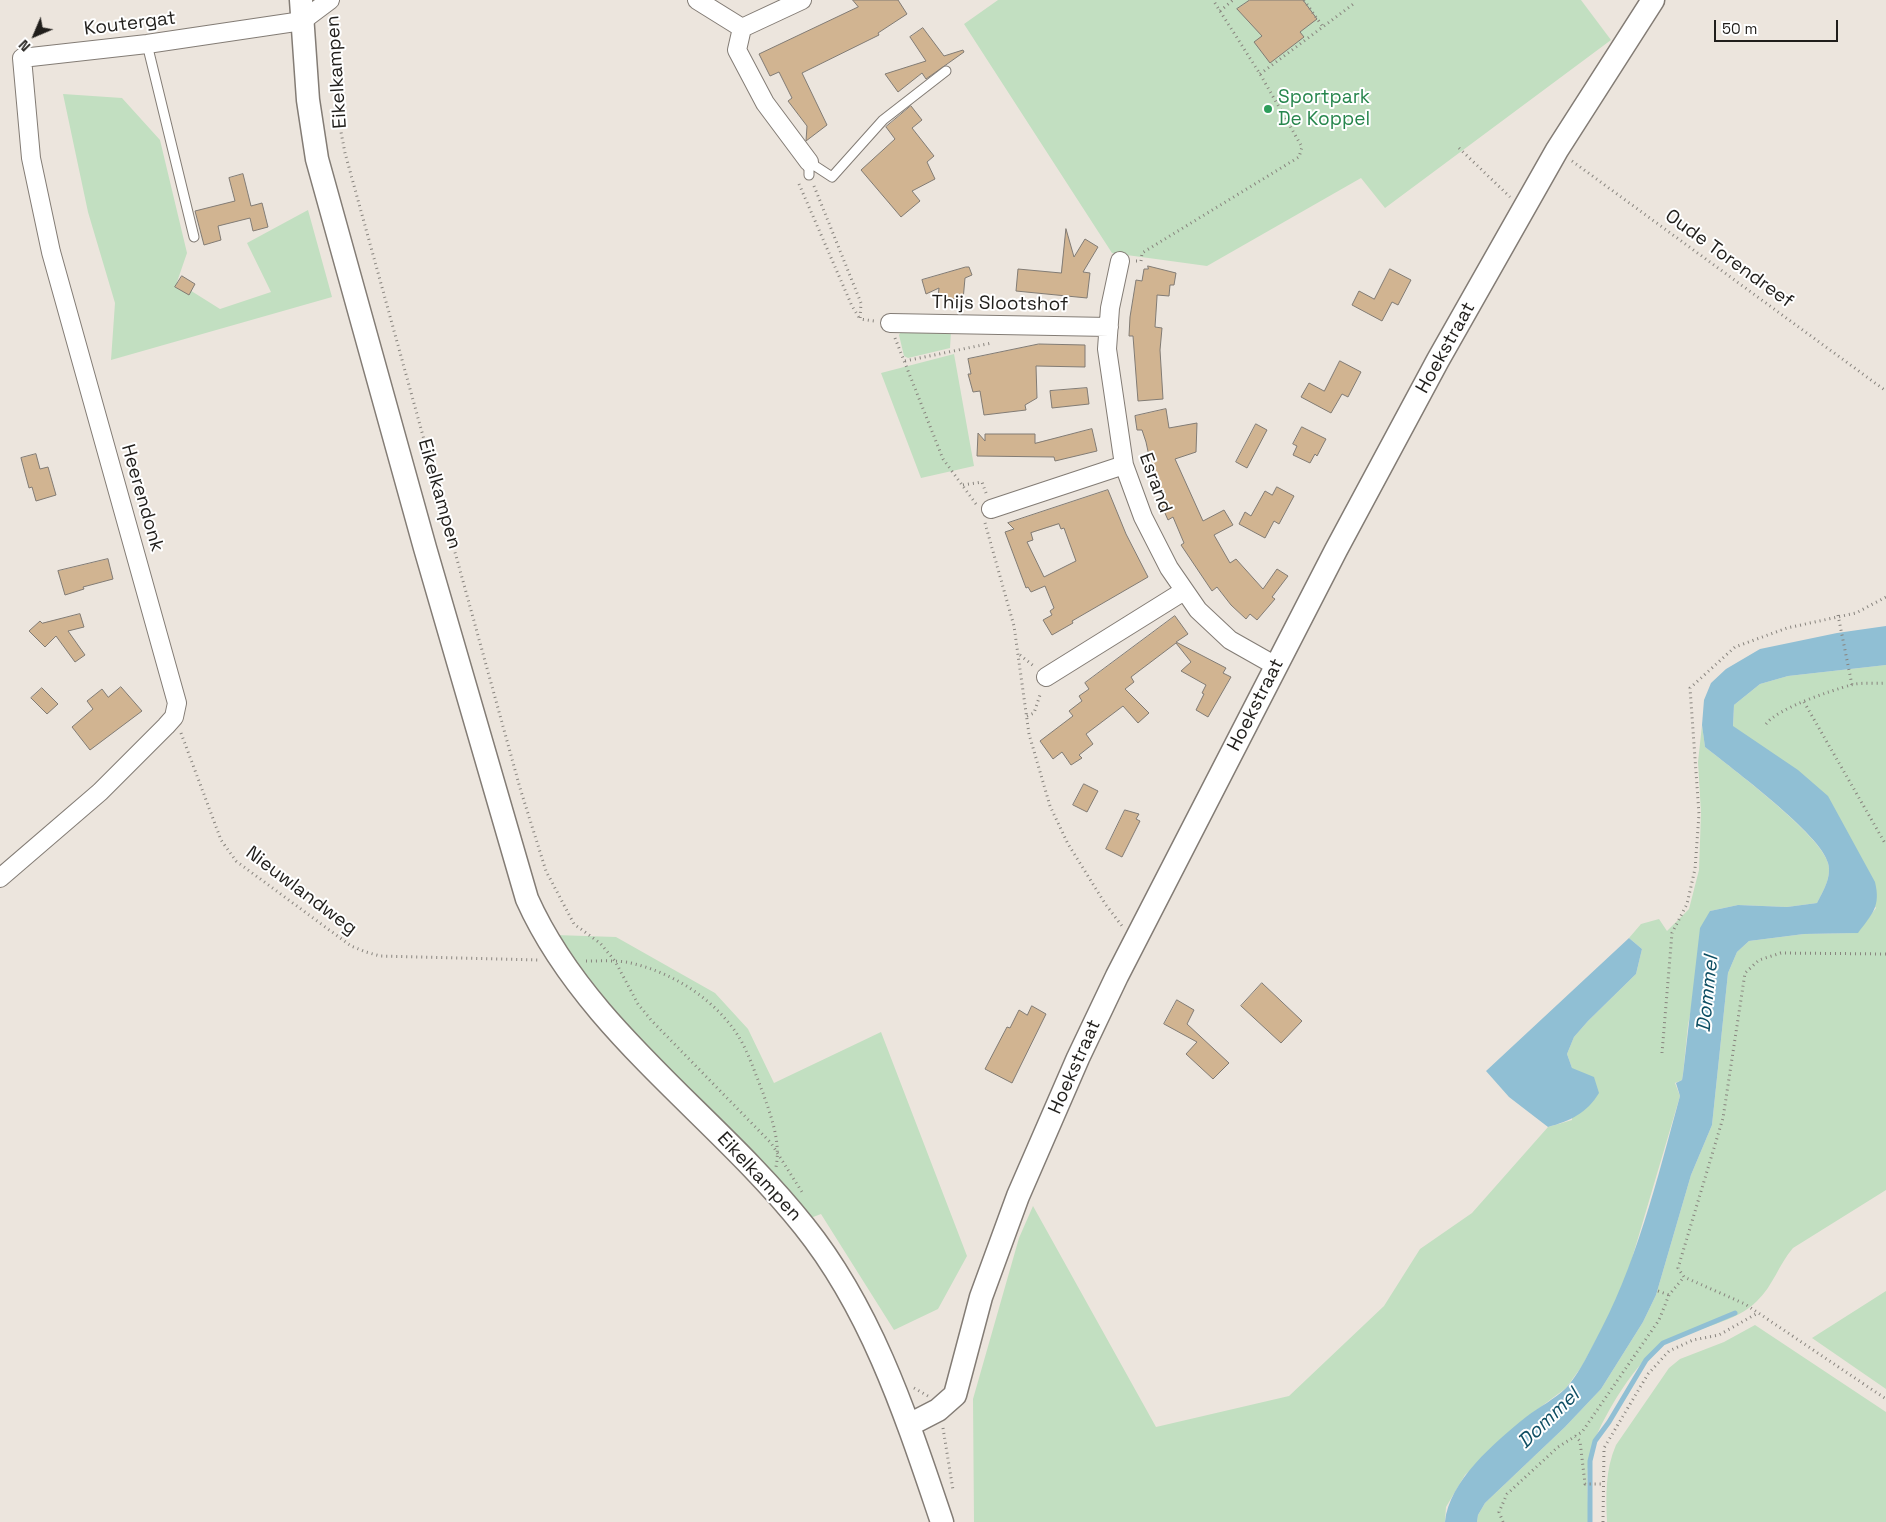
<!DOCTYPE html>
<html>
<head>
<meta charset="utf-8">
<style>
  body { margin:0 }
  #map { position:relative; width:1886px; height:1522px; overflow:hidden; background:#ece5dd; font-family:"Space Grotesk",sans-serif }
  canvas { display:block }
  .north { position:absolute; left:10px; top:10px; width:50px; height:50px; -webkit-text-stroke:4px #fff; paint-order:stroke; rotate:225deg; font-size:14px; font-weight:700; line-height:20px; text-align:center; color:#201e1b }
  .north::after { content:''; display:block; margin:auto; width:18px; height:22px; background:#201e1b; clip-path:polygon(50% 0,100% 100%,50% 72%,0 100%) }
  .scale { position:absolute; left:1714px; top:20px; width:124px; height:22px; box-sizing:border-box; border:2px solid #201e1b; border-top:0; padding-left:6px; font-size:15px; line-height:18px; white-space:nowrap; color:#201e1b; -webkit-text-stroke:4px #fff; paint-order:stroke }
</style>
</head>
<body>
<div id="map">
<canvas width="1886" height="1522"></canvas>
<div class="north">N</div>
<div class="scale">50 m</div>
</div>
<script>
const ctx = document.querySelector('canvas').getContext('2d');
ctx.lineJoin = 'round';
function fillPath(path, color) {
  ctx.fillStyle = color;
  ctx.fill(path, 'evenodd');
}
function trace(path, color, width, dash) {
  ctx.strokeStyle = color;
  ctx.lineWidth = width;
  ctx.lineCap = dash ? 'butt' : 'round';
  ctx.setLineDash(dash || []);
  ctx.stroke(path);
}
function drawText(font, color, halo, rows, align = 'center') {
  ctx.font = font + ' "Space Grotesk",sans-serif';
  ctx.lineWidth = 4;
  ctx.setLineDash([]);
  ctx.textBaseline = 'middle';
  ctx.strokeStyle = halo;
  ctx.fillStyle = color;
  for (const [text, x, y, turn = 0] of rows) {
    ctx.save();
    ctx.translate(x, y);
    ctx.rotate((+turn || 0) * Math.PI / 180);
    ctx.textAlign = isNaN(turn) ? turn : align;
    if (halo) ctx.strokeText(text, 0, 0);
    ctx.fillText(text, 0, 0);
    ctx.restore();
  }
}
const green = new Path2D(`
  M998,0H1581L1611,40L1385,208L1361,178L1207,266L1112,253L964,24Z
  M63,94L122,98L160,140L187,253L177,282L220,309L271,292L247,243L308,210L332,297L111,360L115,303L88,212Z
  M903,328L951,332L950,348L908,358L904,356L899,335Z
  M954,354L974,466L921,478L881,373Z
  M1886,665V1190L1793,1248C1779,1264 1773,1286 1757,1301C1737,1322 1694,1329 1668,1341C1639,1354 1598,1423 1590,1454C1585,1473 1589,1502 1588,1522H1477L1478,1515L1485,1503L1565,1427L1601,1389L1643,1322L1656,1295L1691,1175L1712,1125L1728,973L1737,952L1749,941L1804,934L1857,933L1876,908L1769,752L1733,727L1734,705L1760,684L1788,676Z
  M1702,725L1705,747C1730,767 1821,835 1828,863C1832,877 1823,891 1817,903L1787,907L1738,905L1710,911L1688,1025L1683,1074L1682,1080L1675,1083L1680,1096L1628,1272L1614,1307L1582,1366L1566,1388L1526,1418L1465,1475L1446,1507L1445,1522H974L973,1399L1019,1238L1033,1206L1156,1427L1289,1396L1384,1306L1420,1249L1472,1213L1548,1127L1572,1120V1068L1567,1054L1574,1037L1588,1021L1636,974L1642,949L1629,938L1641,924L1659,919L1667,931L1689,909L1699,870L1701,813L1698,762Z
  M555,935L616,937L715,993L748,1029L774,1083L881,1032L967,1256L938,1309L894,1330L821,1214L808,1219L595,993Z
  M1886,1291V1389L1812,1338Z
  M1755,1325L1886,1412V1522H1607C1606,1496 1605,1470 1616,1445L1669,1368L1680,1359L1724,1342Z`);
const water = new Path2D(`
  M1886,626V665L1788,676L1760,684L1734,705L1733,726L1798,770L1828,796L1875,882C1881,907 1872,914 1858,933L1804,934L1749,941L1737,952L1728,973L1712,1125L1691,1175L1656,1295L1643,1322L1601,1389L1565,1427L1485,1503L1478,1515L1477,1522H1445C1449,1481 1495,1442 1526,1417C1539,1407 1555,1399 1566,1388C1578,1375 1586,1358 1594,1343C1636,1267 1657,1180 1680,1096L1676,1083L1682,1080L1683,1074L1700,928L1710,911L1738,905L1787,907L1817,903C1823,891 1832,877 1828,863C1822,835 1730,767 1705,747L1702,725L1704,700L1711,683L1726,669L1760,649L1837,633Z
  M1629,938L1642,949L1636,974L1588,1021L1574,1037L1567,1054L1572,1068L1594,1077L1599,1093C1587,1113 1570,1121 1548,1127L1509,1097L1486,1071Z`);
const stream = new Path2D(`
  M1590,1522V1461L1595,1441L1609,1422L1646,1360L1663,1343L1735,1313`);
const building = new Path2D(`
  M853,0H898L907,14L878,33L879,35L802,73L827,125L806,141L807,126L788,101L792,98L779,72L770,76L759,54L858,7Z
  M1250,0H1303L1317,19L1300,32L1304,37L1270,63L1254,42L1262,36L1237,9Z
  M923,28L944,56L963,50L964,52L926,79L922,73L898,92L885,74L926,61L910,37Z
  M911,106L922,120L912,128L934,156L927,162L935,179L912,191L920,201L901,217L861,170L895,139L886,127Z
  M243,174L251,206L262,203L268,227L253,231L250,218L218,226L221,240L204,245L195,211L235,201L229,178Z
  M1066,229L1074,257L1085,239L1098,247L1083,272L1090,273L1087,298L1016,291L1018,269L1061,273Z
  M1148,266L1176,273L1174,285H1170L1169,296L1157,295V297L1155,327L1162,328L1160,350L1163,399L1138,401L1133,336H1129L1130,317L1136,280L1142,281L1144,269H1148Z
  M966,267H969L972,275L965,278L963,300L938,297L939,288L926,294L922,280Z
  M1390,269L1411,280L1398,305L1392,302L1382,321L1352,305L1359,291L1374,299Z
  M182,276L195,284L189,295L175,287Z
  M1039,344L1085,345V367L1036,366L1037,398L1025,405L1026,410L984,415L980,391L973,392L968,374H971L968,359Z
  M1340,361L1361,372L1348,397L1342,394L1331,413L1301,397L1309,383L1324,391Z
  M1087,388L1089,404L1052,408L1050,391Z
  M1166,409L1169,428L1197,423L1196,452L1175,459L1203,521L1224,510L1233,525L1214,535L1230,563L1236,559L1263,589L1277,569L1288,576L1272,597L1275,599L1257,620L1250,614L1246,619L1231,605L1217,587L1212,591L1181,545L1184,543L1173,517L1168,520L1160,502L1164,500L1154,475L1150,476L1144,457L1149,456L1146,442L1142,430H1137L1135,416Z
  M1256,424L1267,430L1247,468L1236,462Z
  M1302,427L1326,439L1317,456L1315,454L1310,463L1293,455L1297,446L1293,444Z
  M1092,429L1097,451L1055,461L1054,457L977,456L978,433L985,441V434H1035V443Z
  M36,454L40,469L48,467L56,495L36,501L32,487L29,488L21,458Z
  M1277,487L1294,496L1279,524L1274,521L1265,538L1239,524L1245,512L1251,516L1265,491L1272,495Z
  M1108,490L1126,534L1148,577L1072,621L1073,623L1052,635L1043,620L1052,615L1050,611L1054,608L1045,586L1031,592L1028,587L1026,588L1005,532L1014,529L1008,523ZM1059,524L1061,529L1064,528L1076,561L1044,577L1027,542L1033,540L1031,533Z
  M108,559L113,579L83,587L84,589L65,595L58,571Z
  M80,614L84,627L68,631L85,655L75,662L56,636L45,647L29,631L40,621L42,623Z
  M1175,616L1188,634L1176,642L1226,668L1223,673L1231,677L1208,717L1196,710L1204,694L1202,693L1206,685L1181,671L1191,662L1176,643L1131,677L1134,682L1125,689L1149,713L1138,723L1123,706L1086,734L1093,744L1079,755L1082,758L1071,765L1062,752L1053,759L1040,741L1073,716L1069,711L1082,701L1079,696L1089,689L1085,683Z
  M121,687L142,711L90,750L72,727L93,709L87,701L102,689L108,697Z
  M42,688L58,704L47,714L31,698Z
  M1084,784L1098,791L1087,812L1073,805Z
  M1125,810L1139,814L1136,819L1140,821L1122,857L1106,849Z
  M1262,983L1302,1021L1281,1043L1241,1006Z
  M1177,1000L1194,1010L1187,1024L1229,1063L1213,1079L1186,1054L1197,1042L1164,1024Z
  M1032,1006L1046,1014L1012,1083L985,1069L1007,1027L1010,1028L1019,1010L1027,1015Z`);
const path = new Path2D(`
  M1304,0L1323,27
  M1220,11L1233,0
  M333,18L337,111L345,153L520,788L546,871L574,924L600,943L615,961L638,1004L651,1020L771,1143L802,1192
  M1260,74L1356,2
  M1459,148L1510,197
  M1572,161L1886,391
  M799,184L852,306L860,319
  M814,186L861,303L860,319L874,321
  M1136,261H1141L1142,253L1299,157L1302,147L1260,74L1213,0
  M895,338L943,459L976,504
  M905,361L992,343
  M963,485L982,482L986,493
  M985,523L1014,626L1029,734L1050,806L1068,844L1106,905L1122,926
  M1838,615L1852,685
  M1020,655L1035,667
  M1804,702L1886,845
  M1027,716L1034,713L1041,692
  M1766,724C1778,708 1830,691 1851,685C1861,682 1875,684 1886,683
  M181,733L221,840L236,861L351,946L366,952L380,956L540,960
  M1886,954L1781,953L1759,960L1745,973L1723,1118L1678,1268L1684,1277L1745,1304L1886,1399
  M586,961C601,961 617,960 631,963C673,973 713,998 737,1034C748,1051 755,1073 763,1093C771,1116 781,1142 776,1167
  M1662,1053L1672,933L1687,904L1695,869L1699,814L1690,688L1735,647L1787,628L1856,613L1886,597
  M1658,1291L1669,1295
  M914,1388L928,1396
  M943,1428L953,1490
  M1575,1436L1580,1441L1585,1484H1602
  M1503,1522L1499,1512L1507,1494L1558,1447L1582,1432L1659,1320L1669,1295L1684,1277
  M1603,1522L1604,1448L1648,1374L1669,1351L1693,1340L1719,1335L1756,1314`);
const service = new Path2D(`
  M147,44L194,237
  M809,175V162L832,177L883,120L946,71`);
const minor = new Path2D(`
  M697,0L742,28L737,50L765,103L809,162
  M742,28L802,0
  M1120,261L1110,308L1107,349L1124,465L1143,517L1169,568L1198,610L1230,640L1276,666
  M890,323L1109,327
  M991,509L1124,465
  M1046,677L1184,591
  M0,878L100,792L166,726L174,717L177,703L51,252L31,158L22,58L147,44L302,21L330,0`);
const tertiary = new Path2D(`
  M301,0L308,100L317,159L425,548L527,899C585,1029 717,1116 804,1226C873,1312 907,1419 942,1522
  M909,1425L938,1410L955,1395L981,1297L1018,1196L1078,1058L1117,976L1336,550L1438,360L1557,150L1653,0`);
const markers = [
  [1268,109,5,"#2e9e5b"]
];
const streetNames = [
  ["Koutergat",130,24,-7],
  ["Eikelkampen",337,72,-94],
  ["Oude Torendreef",1729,259,36],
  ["Thijs Slootshof",1000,304,1],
  ["Hoekstraat",1446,348,-61],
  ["Esrand",1155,483,70],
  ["Eikelkampen",439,494,74],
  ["Heerendonk",142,498,74],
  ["Hoekstraat",1256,705,-63],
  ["Nieuwlandweg",301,891,37],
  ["Hoekstraat",1075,1067,-66],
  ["Eikelkampen",759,1177,47]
];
const leisureNames = [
  ["Sportpark",1278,98],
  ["De Koppel",1278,120]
];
const waterNames = [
  ["Dommel",1708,994,-84],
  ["Dommel",1549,1419,-44]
];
fillPath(green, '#c2dfc1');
fillPath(water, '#90bfd4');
trace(stream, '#90bfd4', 5);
fillPath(building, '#d1b491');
trace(building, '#817b74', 1);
trace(service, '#837c75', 11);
trace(minor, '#837c75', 20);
trace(tertiary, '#837c75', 25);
trace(path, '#88847e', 3, [1, 4]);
trace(service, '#fff', 9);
trace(minor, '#fff', 18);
trace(tertiary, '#fff', 22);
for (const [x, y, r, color] of markers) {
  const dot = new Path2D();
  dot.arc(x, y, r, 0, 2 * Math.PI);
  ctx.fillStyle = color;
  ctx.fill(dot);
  trace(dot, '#fff', 2);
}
drawText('19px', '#201e1b', '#fff', streetNames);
drawText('19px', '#27864d', '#fff', leisureNames, 'left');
drawText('italic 20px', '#0e4e63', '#fff', waterNames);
</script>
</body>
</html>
